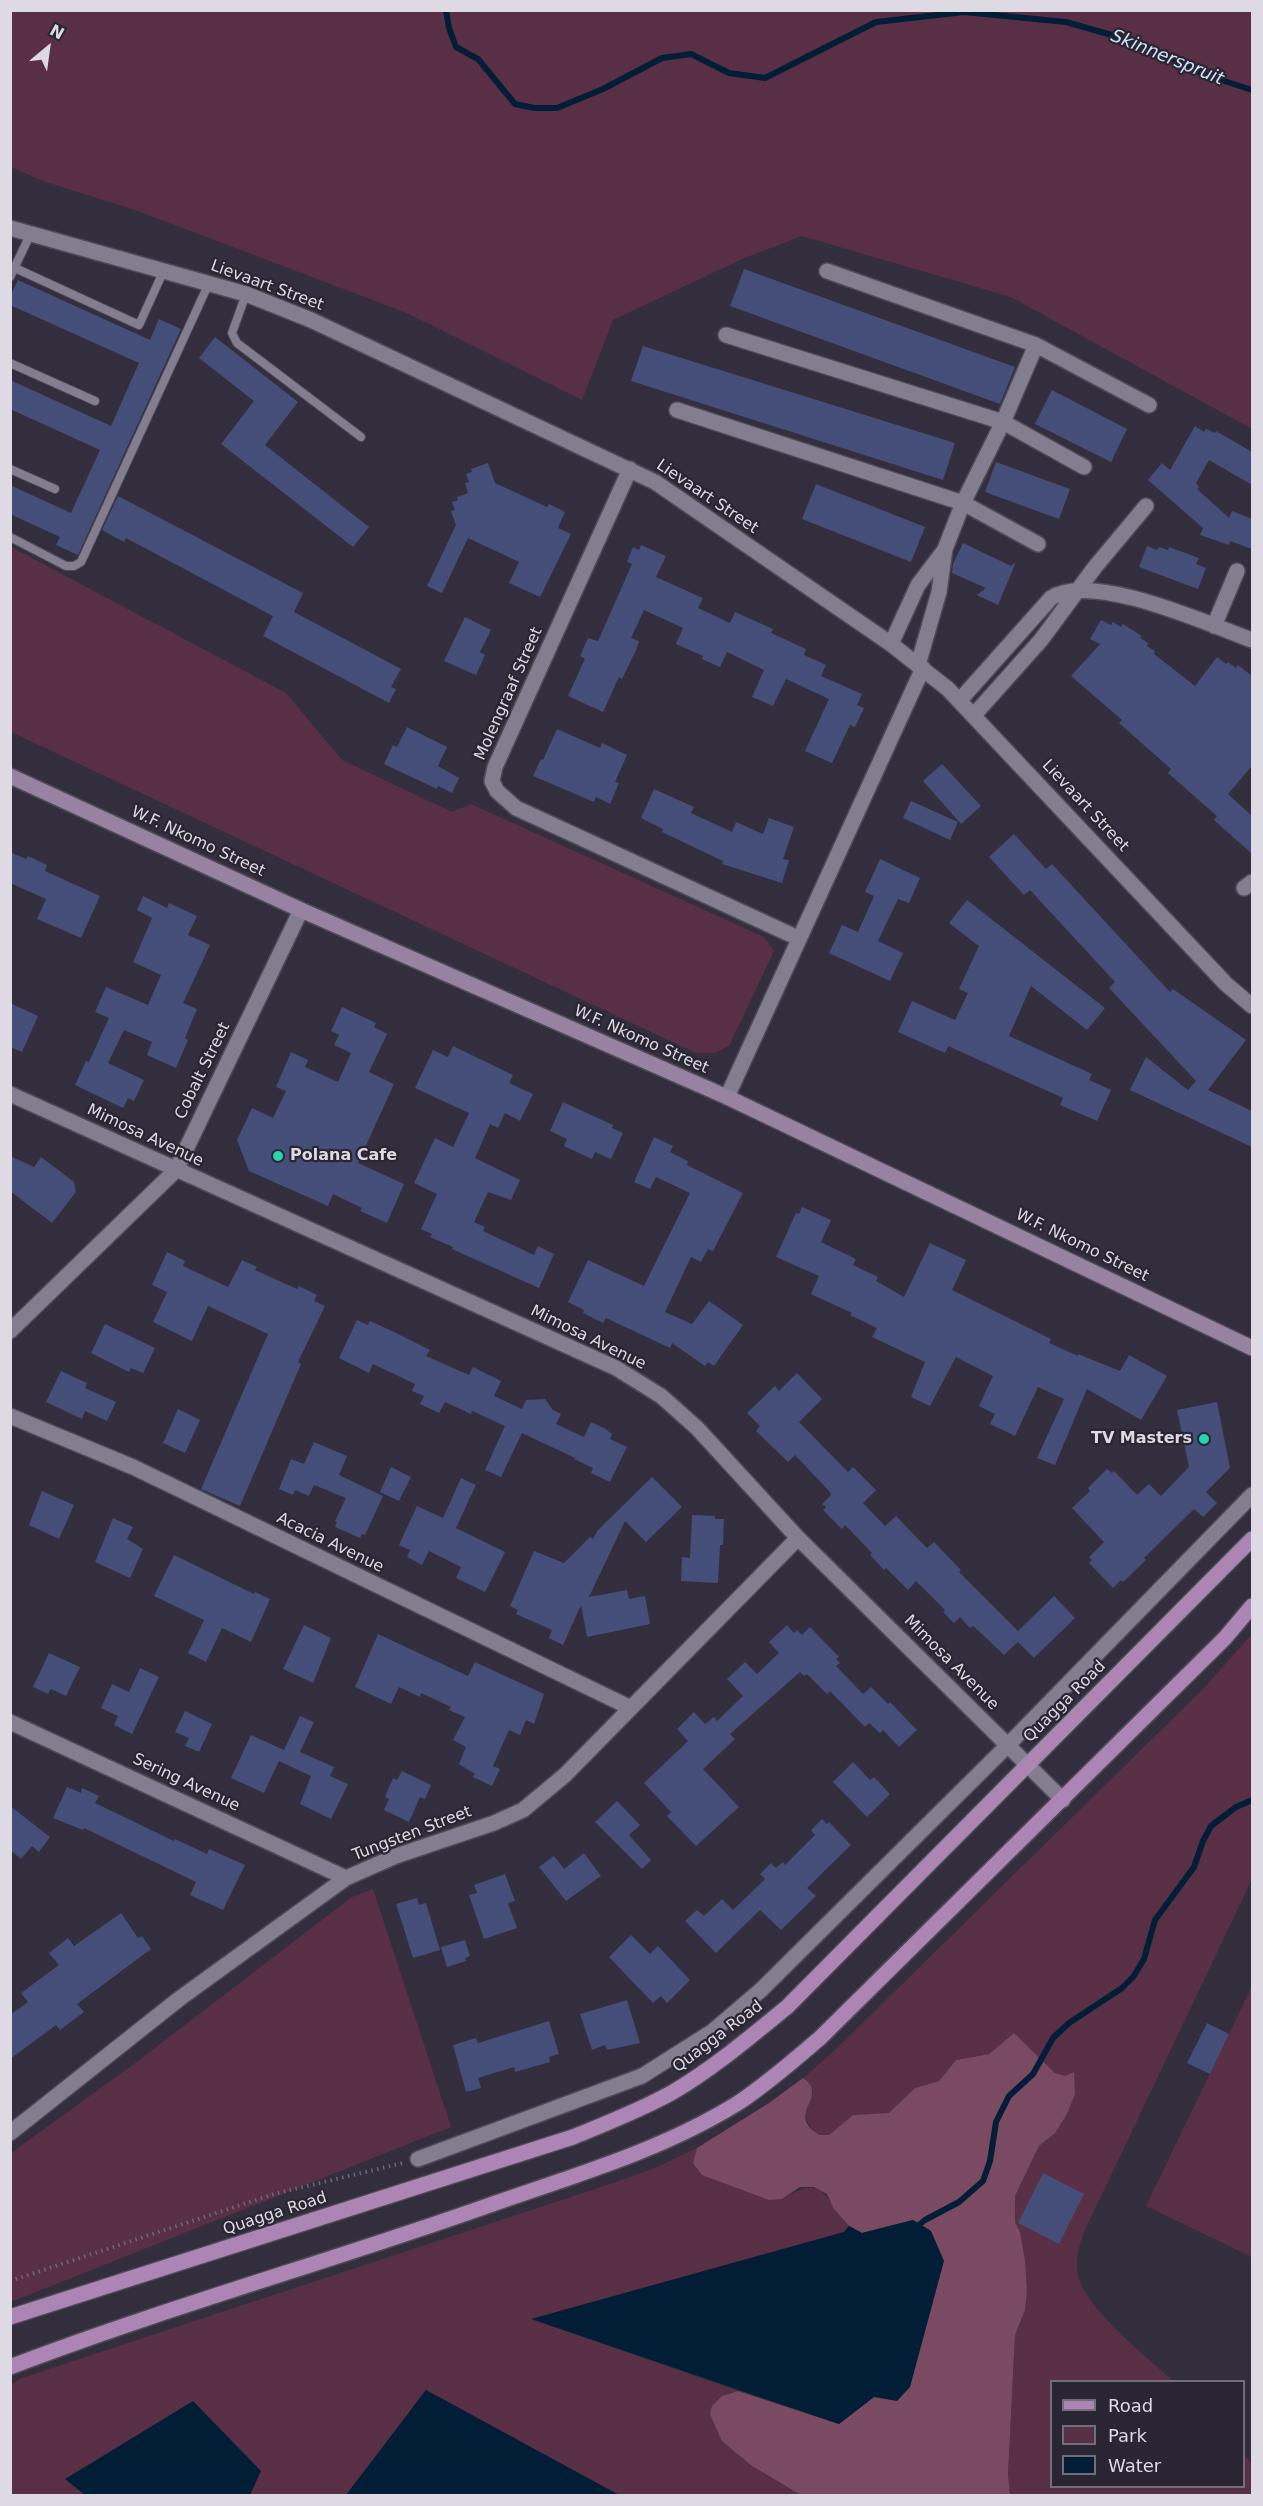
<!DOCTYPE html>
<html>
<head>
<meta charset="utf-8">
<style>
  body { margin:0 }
  #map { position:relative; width:1263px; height:2506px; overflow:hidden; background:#332e3d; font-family:"DejaVu Sans",sans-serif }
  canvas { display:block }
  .frame { position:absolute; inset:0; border:12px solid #dddae4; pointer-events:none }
  .legend { position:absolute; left:1050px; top:2380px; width:195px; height:108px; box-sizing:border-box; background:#292532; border:2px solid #716d79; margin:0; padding:8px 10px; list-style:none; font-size:18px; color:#dddae4 }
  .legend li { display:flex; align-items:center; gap:12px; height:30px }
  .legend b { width:30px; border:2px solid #716d79 }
  .north { position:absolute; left:18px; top:18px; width:60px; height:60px; -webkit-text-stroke:4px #292532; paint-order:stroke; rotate:29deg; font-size:16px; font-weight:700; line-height:24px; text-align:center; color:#dddae4 }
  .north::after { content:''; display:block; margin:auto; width:21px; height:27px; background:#dddae4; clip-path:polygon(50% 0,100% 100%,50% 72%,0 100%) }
</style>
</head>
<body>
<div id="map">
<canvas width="1263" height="2506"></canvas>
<div class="frame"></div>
<ul class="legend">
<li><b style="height:8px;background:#ac85b5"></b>Road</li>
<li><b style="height:16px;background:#592f45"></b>Park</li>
<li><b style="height:16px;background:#021e36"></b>Water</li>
</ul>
<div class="north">N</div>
</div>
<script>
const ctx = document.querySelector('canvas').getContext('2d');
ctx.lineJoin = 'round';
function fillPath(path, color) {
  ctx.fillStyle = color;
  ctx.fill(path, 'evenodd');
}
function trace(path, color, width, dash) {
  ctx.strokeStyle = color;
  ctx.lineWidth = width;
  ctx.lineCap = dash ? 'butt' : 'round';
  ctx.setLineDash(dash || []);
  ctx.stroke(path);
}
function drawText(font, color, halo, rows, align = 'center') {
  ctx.font = font + ' "DejaVu Sans",sans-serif';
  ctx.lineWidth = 4.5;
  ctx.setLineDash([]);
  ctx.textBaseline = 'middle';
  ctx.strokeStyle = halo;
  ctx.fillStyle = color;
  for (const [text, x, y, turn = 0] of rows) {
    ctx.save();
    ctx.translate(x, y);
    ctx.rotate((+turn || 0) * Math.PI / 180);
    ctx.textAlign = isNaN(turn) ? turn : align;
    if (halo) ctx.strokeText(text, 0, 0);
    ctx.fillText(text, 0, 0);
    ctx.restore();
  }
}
const green = new Path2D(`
  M11,10L1252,11V429L1011,297L802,236L742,259L613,320L582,400L407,313L135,210L43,181L11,167Z
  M11,547L286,693L342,760L452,812L471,804L764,937L774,951L729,1046L715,1053H696L11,732Z
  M1252,1634V1879L1083,2234C1079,2247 1075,2260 1078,2275C1083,2306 1148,2358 1173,2381L1052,2382V2486H1244V2454L1252,2464V2495H1010L1008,2474L1015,2335L1025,2310L1027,2293L1025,2260L1020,2232L1015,2222V2196L1039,2146L1055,2133L1074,2072L1065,2076L1055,2073L1014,2033L989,2054L956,2060L939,2081L915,2088L889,2114L853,2115L830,2135H819C799,2118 806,2113 813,2091L803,2078L835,2050L1205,1687Z
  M373,1889L451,2127L11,2302V2153L134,2064L352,1897Z
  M1252,1986V2257L1146,2206Z
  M697,2148L693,2163L783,2199C824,2172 824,2198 849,2226L844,2232L532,2319L738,2391L722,2396L752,2466L801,2495H619L426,2390L346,2495H250L261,2470L66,2479L85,2495H11L10,2385L22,2378L613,2183L657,2167Z`);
const forest = new Path2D(`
  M1014,2033L1055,2073L1065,2076L1074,2072L1075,2094L1067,2114L1055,2133L1039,2146L1015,2196V2222L1020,2232L1025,2260L1027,2293L1025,2310L1015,2335L1008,2474L1010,2495H801L752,2466L722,2441L710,2414L712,2406L722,2396L738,2391L839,2424L874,2397L931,2231L913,2220L862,2233L849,2226L834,2209L827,2194L814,2187H800L782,2199L769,2200L702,2175L693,2163L697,2148L769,2103L803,2078C826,2093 797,2109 808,2125C810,2129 816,2132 819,2135H829L853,2115L889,2113L915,2088L939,2081L956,2060L989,2054Z`);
const water = new Path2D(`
  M913,2220L931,2231L944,2261L910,2387L897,2401L874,2397L839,2424L531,2319L844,2232L849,2226L862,2233Z
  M426,2390L619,2495H346Z
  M193,2401L261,2471L250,2495H85L65,2479Z`);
const stream = new Path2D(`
  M446,10L449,28L456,47L478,59L515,104L534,108H557L603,89L662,58L691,54L729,73L765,78L876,22L964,12L1066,22L1140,43L1206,75L1252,90
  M920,2224L925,2220L959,2202L983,2181L990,2161L996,2122L1009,2096L1033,2074L1053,2038L1069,2023L1122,1988L1133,1977L1144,1959L1155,1920L1194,1867L1203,1841L1211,1826L1236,1807L1252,1800`);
const building = new Path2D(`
  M744,269L1015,367L1000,404L730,306Z
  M18,280L150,340L159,319L181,329L78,555L56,545L60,537L10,514V485L71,513L100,450L10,409V380L111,426L139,363L10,305V296Z
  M215,337L298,402L265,445L369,527L353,547L221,444L254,401L199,358Z
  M643,346L955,443L943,480L631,381Z
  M1052,390L1127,429L1111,462L1035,424Z
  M1195,426L1204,432L1206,429L1215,433L1216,431L1252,452V485L1209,460L1196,483L1199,487L1197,489L1229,518L1232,511L1252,519V549L1230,541L1229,545L1200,535L1203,528L1148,480L1162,463L1170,470Z
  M996,462L1070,489L1059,519L985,492Z
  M488,463L495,483L547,507L549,504L565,512L558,528L571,534L540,597L509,583L519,562L468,538L442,593L427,586L456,525L451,511L455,510L452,502L458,500L457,497L468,493L465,483L469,482L466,474L472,472L471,469Z
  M816,484L925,527L911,562L802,519Z
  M118,496L303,593L294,612L401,669L391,687L396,689L389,703L263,636L273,616L126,538L124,542L102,530Z
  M963,543L1011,566L1016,562L998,605L977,595L986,588L952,573L953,564Z
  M641,545L666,556L656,577L703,598L698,608L730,623L735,612L773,629L771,633L806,649L804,655L826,665L821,676L862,694L857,705L864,708L855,727L850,725L832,763L805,751L829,699L786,679L773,706L752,697L764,670L727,652L720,667L702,659L703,656L676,644L683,628L644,610L631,638L639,641L636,650L622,679L619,677L603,712L568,696L585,659L580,656L588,638L598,641L632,564L627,562L633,547L639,550Z
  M1147,546L1157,550L1159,547L1168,550L1169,547L1199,558L1196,564L1206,568L1198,589L1139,567Z
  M465,617L491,630L480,652L485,655L476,675L444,661Z
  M1101,620L1111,625L1113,622L1121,627L1123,624L1142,636L1140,638L1148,643L1147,646L1155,651L1154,654L1195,686L1217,657L1226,664L1228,662L1236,668L1238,665L1252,676V766L1228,794L1252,816V854L1214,820L1217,816L1168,773L1171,769L1119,723L1122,720L1071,676L1100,644L1090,639Z
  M407,727L447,747L438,766L459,778L452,793L438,786L437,789L384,764L393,745L397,747Z
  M557,729L600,748L602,743L627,755L615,782L619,783L610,804L596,797L594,802L533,776L541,759L543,760Z
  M942,764L981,806L961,824L923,781Z
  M654,789L694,807L691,813L732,832L736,822L763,834L769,818L794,827L783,859L789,860L782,883L722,864L723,861L662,832L663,829L641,818Z
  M911,801L958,822L950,840L903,818Z
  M1014,834L1046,869L1052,864L1170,992L1173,989L1246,1040L1208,1090L1252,1111V1147L1130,1090L1146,1057L1188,1090L1196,1081L1109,988L1115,982L1030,890L1024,895L989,857Z
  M10,852L26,859L28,856L47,865L45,871L100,896L81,938L37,919L46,899L10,883Z
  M880,859L920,878L909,903L898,899L878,941L903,953L890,981L829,953L842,925L858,932L874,896L865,892Z
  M143,896L167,908L169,903L197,916L188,935L210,945L183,1003L197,1009L185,1038L188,1040L176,1068L147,1055L152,1042L124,1030L108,1063L144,1080L134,1101L128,1098L123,1108L75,1085L86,1061L89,1062L109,1018L95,1012L106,987L148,1005L161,975L133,962L152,918L137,910Z
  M967,900L1105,1008L1087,1030L1031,986L1009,1036L1092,1074L1089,1080L1111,1090L1097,1121L1060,1105L1063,1098L948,1046L945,1053L898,1032L912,1001L955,1020L968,993L959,989L979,946L949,923Z
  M10,1003L38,1016L22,1052L10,1047Z
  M342,1007L376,1023L374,1027L387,1034L369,1072L394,1084L358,1163L404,1184L387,1223L360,1211L362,1208L333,1194L328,1206L249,1171L237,1140L252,1108L273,1118L286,1091L276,1087L291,1052L308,1060L305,1067L338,1082L351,1053L334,1045L339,1035L331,1031Z
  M453,1046L513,1075L509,1083L533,1094L520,1121L505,1113L498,1128L490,1124L475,1158L520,1180L511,1200L488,1192L474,1222L485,1227L483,1231L534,1255L538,1246L554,1254L539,1288L452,1249L453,1247L430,1237L432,1234L421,1229L437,1194L414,1183L435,1138L453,1147L469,1113L415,1088L433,1050L448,1057Z
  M563,1102L613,1125L612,1128L623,1133L611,1159L595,1152L592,1159L564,1146L567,1139L550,1131Z
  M654,1137L673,1146L670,1152L688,1161L687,1165L743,1193L713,1251L708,1249L701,1262L691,1257L665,1312L692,1324L709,1301L743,1325L714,1366L708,1362L705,1366L672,1343L670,1348L606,1318L603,1323L583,1313L584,1310L568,1302L588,1260L644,1286L690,1193L656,1177L650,1189L634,1182Z
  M10,1156L34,1167L41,1157L74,1182L76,1192L52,1223L10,1191Z
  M802,1207L831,1220L821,1242L856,1259L853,1265L878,1277L876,1281L904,1297L930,1243L966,1260L952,1290L1051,1339L1049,1343L1078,1356V1354L1120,1371L1129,1355L1167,1376L1141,1420L1087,1389L1055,1465L1037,1458L1064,1399L1038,1387L1015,1436L990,1424L995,1414L979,1406L993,1376L956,1357L930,1406L911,1397L925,1362L872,1337L877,1328L850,1315L852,1313L811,1294L819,1276L776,1257L796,1213L799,1214Z
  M167,1252L185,1261L183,1266L228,1287L242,1260L257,1267L255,1270L297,1289L299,1286L317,1295L314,1301L325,1306L298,1362L301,1364L240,1506L201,1489L268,1334L208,1306L192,1341L153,1322L167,1292L152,1285Z
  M357,1320L368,1325L370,1321L390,1330L430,1350L426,1356L469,1375L473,1367L501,1381L494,1396L522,1409L526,1400L545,1399L553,1410L561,1414L556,1424L584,1437L591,1422L604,1428L612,1434L610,1439L627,1447L610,1482L591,1473L593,1468L574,1459L575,1458L522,1433L501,1477L485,1470L505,1426L472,1411L471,1414L445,1402L439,1413L420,1404L424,1396L412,1391L415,1384L373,1364L369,1373L339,1358Z
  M105,1324L155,1348L143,1373L131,1368L129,1372L91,1353Z
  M61,1371L87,1383L85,1388L116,1402L107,1421L85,1411L82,1419L46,1402Z
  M797,1373L822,1399L799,1422L848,1472L853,1467L876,1490L863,1503L885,1526L896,1516L927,1548L934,1542L961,1570L959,1572L1018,1631L1054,1596L1075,1618L1034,1658L1018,1642L1004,1655L981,1633L973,1626L970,1628L960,1617L954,1623L943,1612L945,1610L916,1581L908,1590L886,1568L884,1570L870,1555L872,1553L845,1525L842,1529L823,1510L826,1507L822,1504L831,1495L829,1491L795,1455L788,1462L756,1431L760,1426L747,1413L775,1386L779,1391Z
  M1217,1402L1230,1468L1206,1492L1217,1503L1203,1517L1194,1509L1144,1558L1146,1560L1123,1582L1121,1580L1113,1588L1089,1563L1092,1560L1089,1557L1104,1542L1072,1508L1090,1491L1088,1488L1107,1469L1112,1473L1114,1471L1137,1495L1149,1484L1161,1496L1189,1467L1177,1410Z
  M178,1409L200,1420L185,1453L163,1443Z
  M314,1442L347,1456L339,1475L383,1496L365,1535L362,1534L360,1538L335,1527L337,1522L335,1521L346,1498L314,1485L309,1496L295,1490L293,1495L279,1489L291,1459L304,1464Z
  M391,1467L411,1477L399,1501L380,1492Z
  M652,1477L682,1507L646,1542L625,1521L589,1597L627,1590L629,1599L645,1596L650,1624L587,1637L581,1605L563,1645L549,1638L552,1630L516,1614L518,1610L510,1606L534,1551L564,1563L590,1537L593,1539L598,1530Z
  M461,1478L476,1485L456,1528L505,1552L485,1592L456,1578L461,1567L429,1551L422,1565L407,1557L410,1550L399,1545L417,1506L443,1518Z
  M42,1491L74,1505L59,1539L29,1525Z
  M692,1515L715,1516V1519H724L723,1545H720L718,1583L681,1581L682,1557L690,1558Z
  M113,1518L133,1527L127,1539L143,1549L130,1578L95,1562Z
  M174,1555L254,1594L255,1592L270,1599L251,1642L222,1628L206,1662L188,1653L204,1620L154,1596Z
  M304,1625L331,1638L313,1683L283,1669Z
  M787,1625L794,1633L797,1630L802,1635L810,1627L839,1657L836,1659L840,1663L836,1666L863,1694L871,1687L888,1704L890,1702L917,1730L899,1747L883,1730L880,1733L869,1723L865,1727L830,1691L827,1694L807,1674L804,1676L800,1672L730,1734L735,1739L703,1769L739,1807L696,1846L667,1816L671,1812L644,1783L688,1741L677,1729L694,1712L705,1724L714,1717L717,1721L743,1696L727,1679L745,1662L757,1674L779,1653L769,1642Z
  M378,1634L468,1676L475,1662L544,1694L534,1724L526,1720L520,1735L509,1730L493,1766L500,1769L492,1786L473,1777L475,1774L459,1764L466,1747L453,1740L465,1717L449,1710L451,1707L421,1693L420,1697L399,1687L391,1704L355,1687Z
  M49,1653L80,1667L66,1696L51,1689L48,1694L33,1687Z
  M140,1668L159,1677L132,1734L114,1725L118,1716L101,1708L112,1684L129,1692Z
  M185,1711L212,1724L199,1752L185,1746L189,1738L175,1732Z
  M300,1716L314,1722L300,1752L334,1767L330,1776L348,1784L331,1819L300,1804L311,1776L279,1761L264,1793L231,1778L251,1735L284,1750Z
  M853,1762L870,1780L874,1777L890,1794L867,1817L833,1782Z
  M402,1771L431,1785L425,1799L420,1797L409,1822L384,1810L389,1799L385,1797L393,1778L397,1780Z
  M67,1787L81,1793L82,1788L99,1796L95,1803L174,1841L175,1839L207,1854L209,1849L245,1865L223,1910L190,1895L196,1882L84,1828L83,1830L53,1818Z
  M617,1801L640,1825L629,1835L651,1860L642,1869L595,1822Z
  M10,1806L50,1837L39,1852L32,1846L21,1859L10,1850Z
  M822,1819L827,1824L829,1822L851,1845L807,1888L816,1896L781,1930L760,1910L716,1953L685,1921L697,1910L704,1916L722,1899L733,1910L765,1879L760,1874L771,1863L776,1868L783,1862L785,1865L815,1835L811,1830Z
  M584,1853L601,1876L566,1901L539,1867L554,1856L564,1869Z
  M505,1874L515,1901L508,1903L517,1928L484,1939L469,1895L477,1893L474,1885Z
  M417,1898L419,1905L426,1903L440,1950L413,1958L396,1904Z
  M121,1913L138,1938L142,1936L151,1949L77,2004L84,2012L60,2030L56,2025L10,2059V2015L28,2002L21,1993L59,1965L49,1953L68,1938L74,1946Z
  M631,1935L650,1954L658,1946L690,1980L667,2003L661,1996L653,2003L609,1957Z
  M465,1940L470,1956L465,1958L466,1961L447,1967L441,1947Z
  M627,2000L640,2043L607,2050L605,2045L592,2050L580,2014Z
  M549,2021L559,2054L549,2057L550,2062L515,2072L514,2067L478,2078L481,2088L466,2092L453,2045L476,2038L478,2043Z
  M1207,2023L1229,2034L1210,2074L1187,2063Z
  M1043,2173L1084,2194L1059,2244L1018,2223Z`);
const path = new Path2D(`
  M10,2281L274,2194L403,2163`);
const lane = new Path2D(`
  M15,268L139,325L164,270
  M10,277L30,235
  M246,294L232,333L237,343L361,437
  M10,363L95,401
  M10,469L55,489
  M10,537L66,566H74L81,562L209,283`);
const street = new Path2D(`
  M10,228L246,294L311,320L655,482L891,644L948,689L1226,984L1252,1006
  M827,271L1036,345L1003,422L963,503L945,549L939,592L918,665
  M726,335L1003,422L1084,467
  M1036,345L1149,405
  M677,410L963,503L1038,544
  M630,469L495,767L492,781L497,791L516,808L798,938
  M1214,626L1237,571
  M891,644L918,585L943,552
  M960,700L1051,598C1092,571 1208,624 1252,640
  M974,715L1041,640L1095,567L1146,506
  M1244,888L1252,882
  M10,1094L616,1368L661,1396L697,1428L798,1538L1063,1800
  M727,1097L923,668
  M10,1331L176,1170L301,910
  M10,1416L133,1467L631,1708
  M10,1722L346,1878
  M10,2133L179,1999L346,1878L396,1856L494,1823L523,1810L565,1775L798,1538
  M418,2159L642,2076L713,2031L761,1990L1008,1745L1252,1495`);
const secondary = new Path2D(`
  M10,776L301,910L727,1097L1252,1348`);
const primary = new Path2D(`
  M10,2317L573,2137C607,2123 641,2110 673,2092C714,2068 750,2037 787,2007L1252,1539
  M10,2367C167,2307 329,2262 487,2206C572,2176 661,2151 738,2103C767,2084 793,2061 820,2038L1225,1638L1252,1606`);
const markers = [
  [278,1156,6,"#25d5ae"],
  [1204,1439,6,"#25d5ae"]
];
const streetNames = [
  ["Lievaart Street",267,286,20],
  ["Lievaart Street",707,497,34],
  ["Molengraaf Street",509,694,-66],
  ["Lievaart Street",1085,806,47],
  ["W.F. Nkomo Street",198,842,25],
  ["W.F. Nkomo Street",641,1040,24],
  ["Cobalt Street",203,1071,-64],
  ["Mimosa Avenue",145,1136,25],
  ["W.F. Nkomo Street",1082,1246,26],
  ["Mimosa Avenue",588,1338,26],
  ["Acacia Avenue",330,1543,26],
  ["Mimosa Avenue",951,1663,45],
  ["Quagga Road",1065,1702,-45],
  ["Sering Avenue",186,1783,25],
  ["Tungsten Street",412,1834,-21],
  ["Quagga Road",718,2037,-37],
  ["Quagga Road",275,2214,-18]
];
const poiNames = [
  ["Polana Cafe",290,1156],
  ["TV Masters",1192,1439,"right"]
];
const waterNames = [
  ["Skinnerspruit",1167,58,22]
];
fillPath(green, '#592f45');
fillPath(forest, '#794a61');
fillPath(water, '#021e36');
trace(stream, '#021e36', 6);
fillPath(building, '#444e78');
trace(lane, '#4d4955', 10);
trace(street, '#4d4955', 18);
trace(secondary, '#4d4955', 18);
trace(primary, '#4d4955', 18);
trace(path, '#6c6875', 4, [1.5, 4.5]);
trace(lane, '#837e8f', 8);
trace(street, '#837e8f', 15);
trace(secondary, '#9882a2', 15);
trace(primary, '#ac85b5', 15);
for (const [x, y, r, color] of markers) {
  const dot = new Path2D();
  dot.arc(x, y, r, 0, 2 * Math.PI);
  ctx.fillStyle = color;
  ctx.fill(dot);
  trace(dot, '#292532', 2);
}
drawText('16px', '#dddae4', '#292532', streetNames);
drawText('bold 16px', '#dddae4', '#292532', poiNames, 'left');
drawText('italic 18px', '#cde4fb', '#292532', waterNames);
</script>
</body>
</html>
